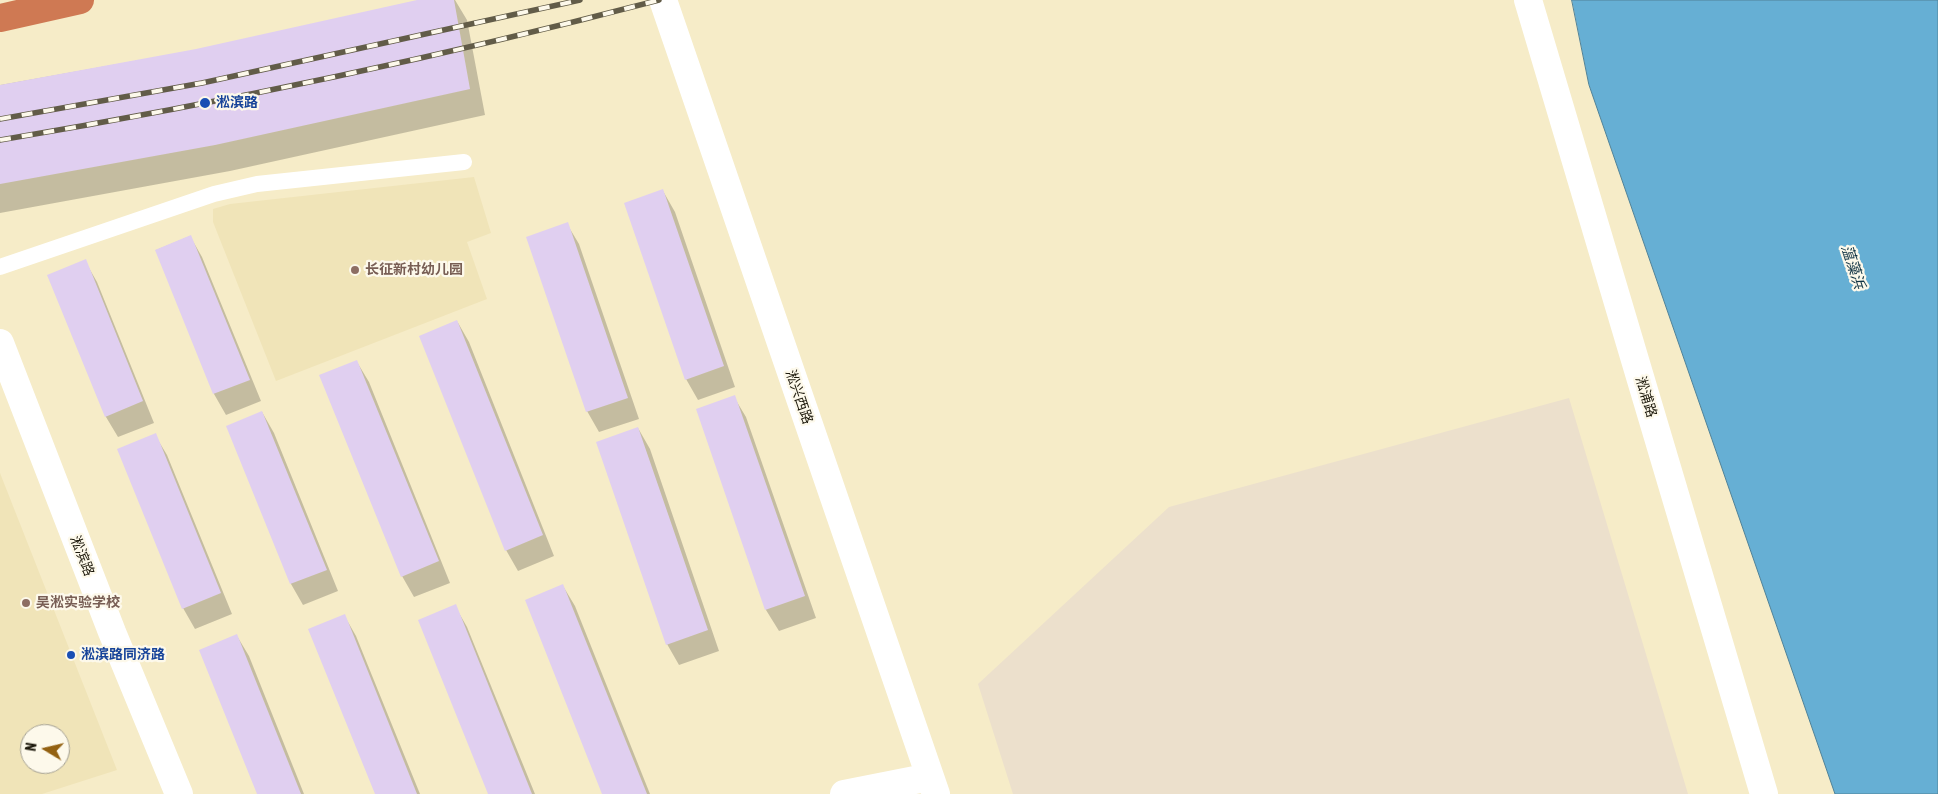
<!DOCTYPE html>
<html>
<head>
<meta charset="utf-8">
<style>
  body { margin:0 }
  #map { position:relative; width:1938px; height:794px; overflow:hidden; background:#f6ecc8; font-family:"Asap Condensed",sans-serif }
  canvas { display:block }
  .north { position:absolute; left:20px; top:724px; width:50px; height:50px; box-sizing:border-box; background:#fdf9eb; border:1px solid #a39f92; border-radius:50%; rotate:279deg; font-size:14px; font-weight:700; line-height:20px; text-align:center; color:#1d190c }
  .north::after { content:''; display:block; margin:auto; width:18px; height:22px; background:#936111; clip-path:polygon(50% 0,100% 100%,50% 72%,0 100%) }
</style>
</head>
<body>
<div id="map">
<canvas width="1938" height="794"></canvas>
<div class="north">N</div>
</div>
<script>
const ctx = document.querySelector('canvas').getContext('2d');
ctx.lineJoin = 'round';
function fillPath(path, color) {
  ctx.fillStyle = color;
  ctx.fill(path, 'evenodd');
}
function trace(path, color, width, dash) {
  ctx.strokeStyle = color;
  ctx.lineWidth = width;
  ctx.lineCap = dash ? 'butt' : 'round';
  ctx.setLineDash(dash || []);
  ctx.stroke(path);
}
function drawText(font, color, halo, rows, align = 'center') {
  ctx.font = font + ' "Asap Condensed","Noto Sans SC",sans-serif';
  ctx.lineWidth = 4.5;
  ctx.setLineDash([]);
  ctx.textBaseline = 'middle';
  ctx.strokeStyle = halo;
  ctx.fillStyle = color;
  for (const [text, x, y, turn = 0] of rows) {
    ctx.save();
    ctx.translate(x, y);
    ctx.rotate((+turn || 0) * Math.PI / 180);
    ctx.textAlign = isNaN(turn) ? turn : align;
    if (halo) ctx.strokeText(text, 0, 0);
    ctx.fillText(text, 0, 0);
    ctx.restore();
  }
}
const built = new Path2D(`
  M474,177L491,233L467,242L487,299L276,381L213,222V209L230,204Z
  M0,473L117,770L42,794H0ZM30,734H60V764H30Z`);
const industrial = new Path2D(`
  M1569,398L1688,794H1013L978,684L1169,507Z`);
const water = new Path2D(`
  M1572,0H1938V794H1835L1589,85Z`);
const shadow = new Path2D(`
  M421,0H455L467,20L485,115L230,171L0,213V85L196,50Z
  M663,191L675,212L735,387L698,400L686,379Z
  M567,224L579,244L639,419L599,432L587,411Z
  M190,236L202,257L261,401L226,415L214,394L156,250Z
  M85,261L97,282L154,423L118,437L106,417L49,276Z
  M457,321L469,342L554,556L518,571L506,550Z
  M357,362L369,382L450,583L414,597L402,576Z
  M734,397L746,417L816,618L779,631L766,610L697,410Z
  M262,412L274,433L338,591L303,605L291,584L228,427Z
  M638,428L650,449L719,651L679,665L667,644Z
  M155,435L167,455L232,614L195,629L183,608Z
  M563,586L575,606L650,794H604Z
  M455,606L467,627L535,794H489Z
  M344,615L356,636L420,794H376Z
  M237,636L249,656L304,794H258Z`);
const building = new Path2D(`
  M417,0H454L470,89L215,145L0,184V85L196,49Z
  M663,189L724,366L685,380L624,203Z
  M568,222L628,398L586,412L526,237Z
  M191,235L250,380L213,394L155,250Z
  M86,259L143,401L105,417L47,275Z
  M457,320L543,535L505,551L419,336Z
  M357,360L439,561L401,577L319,375Z
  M735,395L805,596L765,610L696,409Z
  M262,411L327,570L290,584L226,426Z
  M638,427L708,630L666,645L596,442Z
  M156,433L221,593L182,609L117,449Z
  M563,584L647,794H602L525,600Z
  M456,604L532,794H488L418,620Z
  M345,614L417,794H375L308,629Z
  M237,634L301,794H257L199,650Z`);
const lane = new Path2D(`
  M0,267L214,194L257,184L464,162`);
const street = new Path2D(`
  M663,0L936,794
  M1528,0L1764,794
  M0,343L112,632L179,794
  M844,794L930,777`);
const highway = new Path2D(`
  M0,18L80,0`);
const rail = new Path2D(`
  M0,119L202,83L580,0
  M0,140C221,103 442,57 659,0`);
const markers = [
  [205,103,6,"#1a4fb4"],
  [355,270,5,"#8d6e63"],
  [26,603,5,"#8d6e63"],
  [71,655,5,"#1a4fb4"]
];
const transitNames = [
  ["淞滨路",216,103],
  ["淞滨路同济路",81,655]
];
const educationNames = [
  ["长征新村幼儿园",365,270],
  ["吴淞实验学校",36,603]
];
const streetNames = [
  ["淞兴西路",799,397,71],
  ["淞浦路",1646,397,73],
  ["淞滨路",82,556,69]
];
const waterNames = [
  ["蕰藻浜",1853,267,72]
];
fillPath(built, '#f0e4b8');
fillPath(industrial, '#ece0cc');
fillPath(water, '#66afd4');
trace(water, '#508298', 1);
fillPath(shadow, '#0003');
fillPath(building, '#e0cff0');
trace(lane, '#fff', 16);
trace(street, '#fff', 28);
trace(highway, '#cf7953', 28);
trace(rail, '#625c48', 5.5);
trace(rail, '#fdf9eb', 4, [11]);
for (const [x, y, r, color] of markers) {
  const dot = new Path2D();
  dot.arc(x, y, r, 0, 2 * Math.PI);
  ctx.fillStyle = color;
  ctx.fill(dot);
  trace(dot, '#fdf9eb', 2);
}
drawText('bold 14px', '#164399', '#fdf9eb', transitNames, 'left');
drawText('bold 14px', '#785e54', '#fdf9eb', educationNames, 'left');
drawText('14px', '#1d190c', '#fdf9eb', streetNames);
drawText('italic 15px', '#143646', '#fdf9eb', waterNames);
</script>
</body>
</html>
